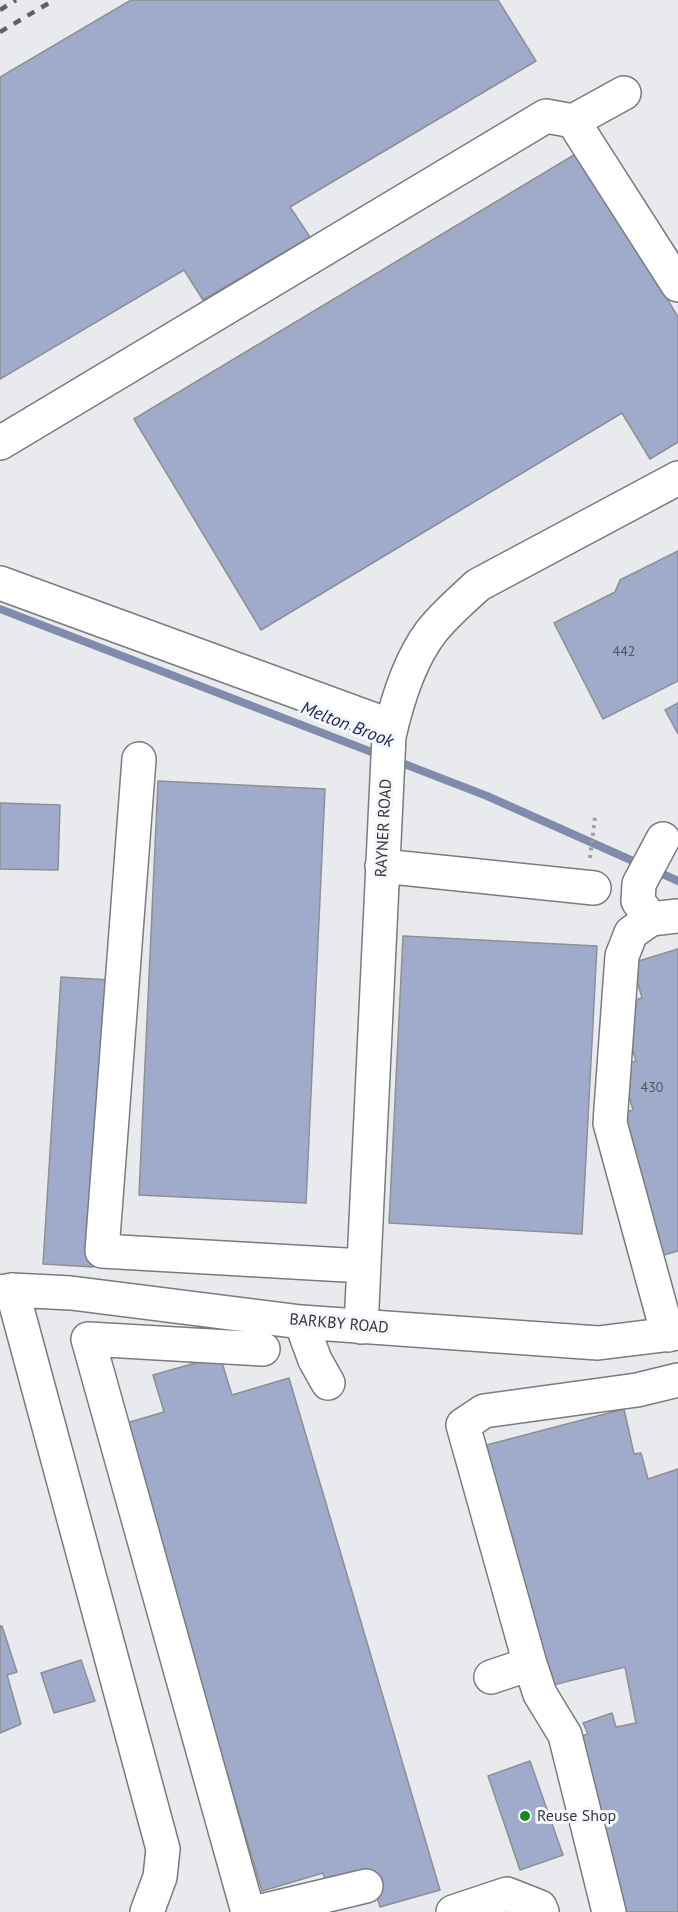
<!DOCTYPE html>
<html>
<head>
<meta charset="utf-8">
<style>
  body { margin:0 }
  canvas { display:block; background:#e9eaee }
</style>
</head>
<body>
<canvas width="678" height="1912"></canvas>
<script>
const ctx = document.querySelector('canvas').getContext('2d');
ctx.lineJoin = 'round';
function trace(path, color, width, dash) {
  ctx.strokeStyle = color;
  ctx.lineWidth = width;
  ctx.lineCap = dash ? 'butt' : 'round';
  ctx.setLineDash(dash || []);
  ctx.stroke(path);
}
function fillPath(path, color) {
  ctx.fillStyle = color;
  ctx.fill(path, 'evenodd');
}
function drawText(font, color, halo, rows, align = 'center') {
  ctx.font = font + ' "PT Sans",sans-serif';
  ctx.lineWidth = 6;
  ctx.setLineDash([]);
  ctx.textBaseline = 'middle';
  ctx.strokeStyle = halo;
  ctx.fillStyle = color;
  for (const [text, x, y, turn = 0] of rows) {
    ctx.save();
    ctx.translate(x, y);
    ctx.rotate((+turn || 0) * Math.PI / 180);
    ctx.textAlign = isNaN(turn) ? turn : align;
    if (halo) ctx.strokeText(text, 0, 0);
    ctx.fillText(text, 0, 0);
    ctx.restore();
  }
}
const stream = new Path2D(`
  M0,609L382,756
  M394,760L487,796L642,865
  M654,870L678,881`);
const building = new Path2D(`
  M131,0H498L536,61L290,207L310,237L203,300L184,270L0,379V77Z
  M579,152L678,317V442L650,459L622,413L261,630L134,419Z
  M678,551V681L603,719L554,623L615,592L620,580Z
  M678,703V734L665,710Z
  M158,781L325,789L306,1203L139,1195Z
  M0,803L60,805L58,870L0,869Z
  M403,936L597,946L582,1234L389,1223Z
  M678,949V1251L657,1257L616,1115L633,1110L620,1065L636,1061L625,1024L624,1003L642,998L632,963Z
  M61,977L111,980L93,1267L43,1264Z
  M220,1356L232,1395L289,1378L440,1890L380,1907L371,1876L328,1889L323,1873L262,1891L123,1424L164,1412L153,1375Z
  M624,1409L634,1454L641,1453L648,1479L678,1469V1912H622L574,1738L588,1734L583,1723L612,1713L616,1727L636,1723L625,1667L529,1691L460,1452Z
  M0,1626H2L17,1672L7,1675L21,1724L0,1733Z
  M81,1660L95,1701L54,1713L41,1673Z
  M530,1761L563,1855L520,1870L488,1776Z`);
const path = new Path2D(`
  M590,858L595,817`);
const minor = new Path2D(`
  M573,121L624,93
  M0,443L546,116L573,121L678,285
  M0,583L391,726
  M139,759L102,1251L363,1266
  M382,866L594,888
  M651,919L638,901L639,884L663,839
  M12,1290L163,1849L160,1877L147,1912
  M0,1292L12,1290L71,1293L301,1322L598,1343L678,1333
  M301,1322L315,1360L328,1383
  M361,1327L389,736C397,701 409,661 431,632C445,614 462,600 478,585L678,478
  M668,1335L610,1123L622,956L631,933L651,919L678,916
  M491,1677L530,1664
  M248,1912L88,1339L263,1349
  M257,1912L366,1886
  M453,1912L507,1894L540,1907L542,1912
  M609,1912L565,1735L540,1694L530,1664L463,1425L484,1411L637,1390L678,1380`);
const rail = new Path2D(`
  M0,10L16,0
  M0,32L54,0`);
const markers = [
  [525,1816,6,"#148d18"]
];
const numberNames = [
  ["442",624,652],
  ["430",652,1088]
];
const streetNames = [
  ["RAYNER ROAD",384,828,-87],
  ["BARKBY ROAD",339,1324,5]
];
const poiNames = [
  ["Reuse Shop",537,1816]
];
const waterNames = [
  ["Melton Brook",347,725,21]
];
trace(stream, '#818bac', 8);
fillPath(building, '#a0abcc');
trace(building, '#8e8f93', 1.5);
trace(minor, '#797b7e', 36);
trace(path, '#9fa0a3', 4, [3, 4.5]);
trace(minor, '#fff', 33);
trace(rail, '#626265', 4.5, [8, 8]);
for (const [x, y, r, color] of markers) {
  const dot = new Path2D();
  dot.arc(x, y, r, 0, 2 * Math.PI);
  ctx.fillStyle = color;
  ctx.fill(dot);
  trace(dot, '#f6f7fc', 2);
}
drawText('14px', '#52555e', null, numberNames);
drawText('16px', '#38383a', '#f6f7fc', streetNames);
drawText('16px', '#38383a', '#f6f7fc', poiNames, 'left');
drawText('italic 18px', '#202a56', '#f6f7fc', waterNames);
</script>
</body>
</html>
